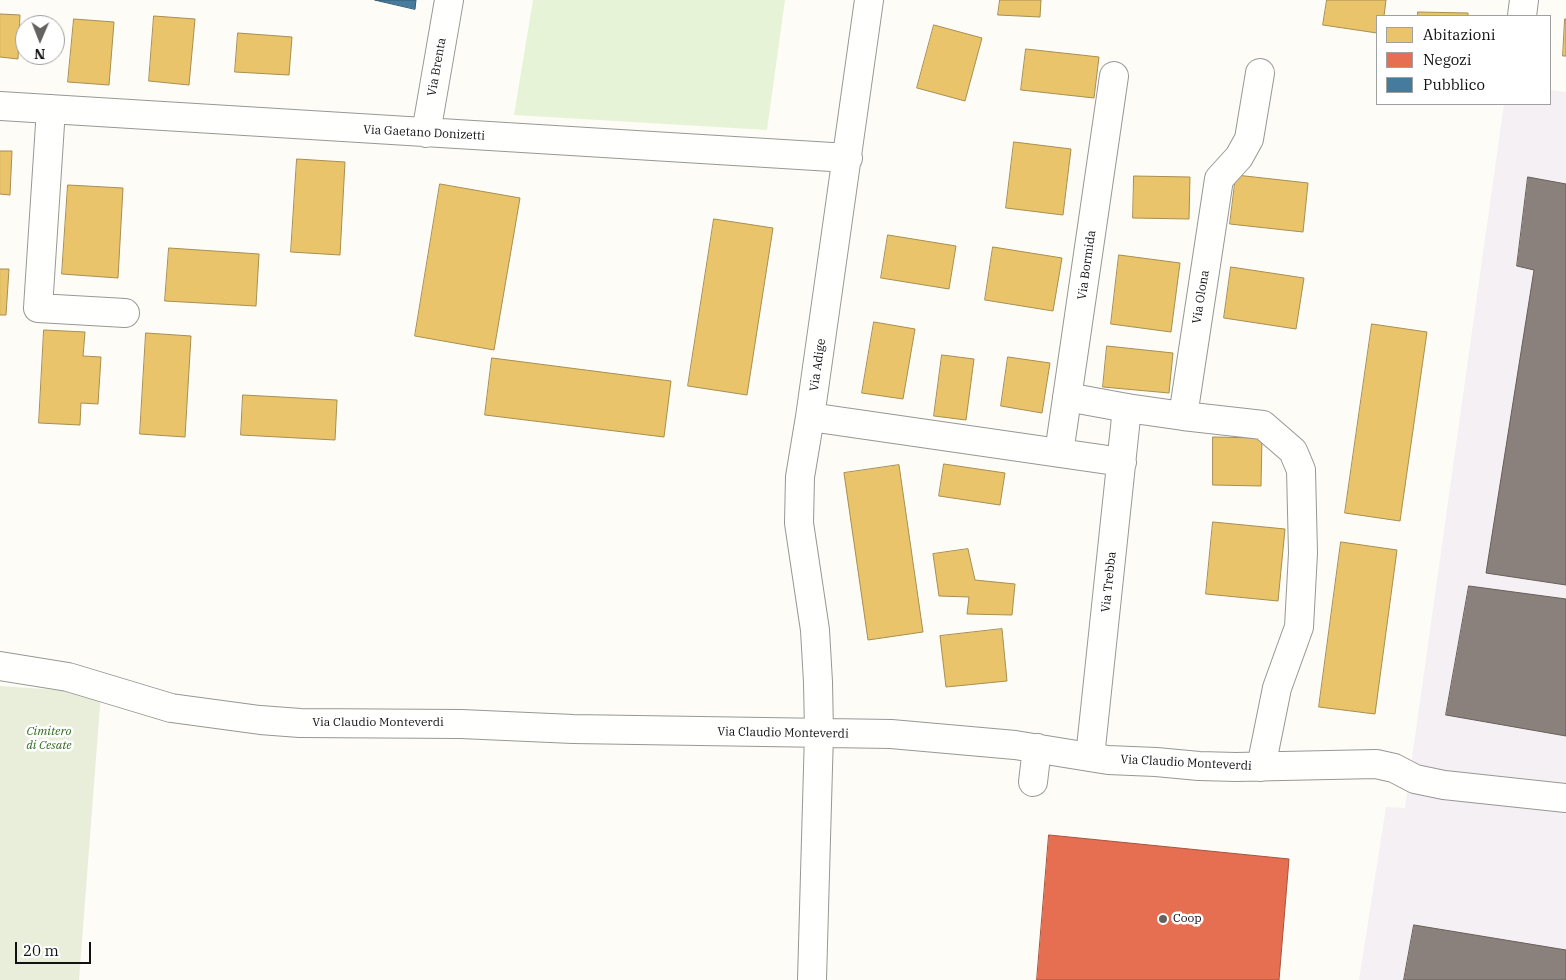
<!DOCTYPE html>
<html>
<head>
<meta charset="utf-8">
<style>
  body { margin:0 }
  #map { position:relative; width:1566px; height:980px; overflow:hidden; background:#fdfcf7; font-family:"IBM Plex Serif",serif }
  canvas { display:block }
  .legend { position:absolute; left:1376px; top:15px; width:175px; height:90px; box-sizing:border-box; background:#fff; border:1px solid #a0a0a0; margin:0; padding:6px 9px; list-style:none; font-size:15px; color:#111 }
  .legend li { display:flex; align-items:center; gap:10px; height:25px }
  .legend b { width:25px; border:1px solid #a0a0a0 }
  .north { position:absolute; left:15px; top:15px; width:50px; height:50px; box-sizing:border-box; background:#fff; border:1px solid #a0a0a0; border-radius:50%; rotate:181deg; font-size:14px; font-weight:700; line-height:20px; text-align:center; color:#111 }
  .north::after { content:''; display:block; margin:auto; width:18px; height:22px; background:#646362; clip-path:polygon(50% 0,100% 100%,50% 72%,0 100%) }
  .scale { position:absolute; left:15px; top:942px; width:76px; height:22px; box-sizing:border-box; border:2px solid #111; border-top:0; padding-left:6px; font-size:15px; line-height:18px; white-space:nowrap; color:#111; -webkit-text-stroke:4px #fff; paint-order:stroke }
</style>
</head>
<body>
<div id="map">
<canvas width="1566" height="980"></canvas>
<ul class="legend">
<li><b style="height:14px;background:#e9c46a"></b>Abitazioni</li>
<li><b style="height:14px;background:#e76f51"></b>Negozi</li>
<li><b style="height:14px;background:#457b9d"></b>Pubblico</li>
</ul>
<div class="north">N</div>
<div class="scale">20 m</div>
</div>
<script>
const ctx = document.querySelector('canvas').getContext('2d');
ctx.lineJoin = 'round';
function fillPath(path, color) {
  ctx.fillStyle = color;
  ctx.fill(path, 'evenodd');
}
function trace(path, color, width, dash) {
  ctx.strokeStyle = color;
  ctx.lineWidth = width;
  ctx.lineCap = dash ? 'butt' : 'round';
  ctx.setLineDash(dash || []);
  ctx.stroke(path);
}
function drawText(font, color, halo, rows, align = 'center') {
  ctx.font = font + ' "IBM Plex Serif",serif';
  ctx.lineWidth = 5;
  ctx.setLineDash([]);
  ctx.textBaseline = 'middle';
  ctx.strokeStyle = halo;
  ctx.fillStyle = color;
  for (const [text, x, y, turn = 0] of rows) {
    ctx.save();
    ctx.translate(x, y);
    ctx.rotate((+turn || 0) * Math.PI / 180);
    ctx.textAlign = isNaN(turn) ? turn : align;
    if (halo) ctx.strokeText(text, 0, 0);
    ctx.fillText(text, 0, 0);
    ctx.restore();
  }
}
const industrial = new Path2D(`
  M1550,90L1566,92V980H1359L1386,807L1405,808L1504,104H1550Z`);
const green = new Path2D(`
  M533,0H785L767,130L514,115Z`);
const cemetery = new Path2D(`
  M0,686L101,693L79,980H0Z`);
const homes = new Path2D(`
  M1000,0H1041L1040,17L998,15Z
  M1327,0H1386L1384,16H1377V33L1323,25Z
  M1418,12L1468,13V16H1418Z
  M0,14L20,15L18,59L0,57Z
  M154,16L195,19L189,85L149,81Z
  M74,19L114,22L109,85L68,82Z
  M1565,19H1566V56H1563Z
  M934,25L982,38L965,101L917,88Z
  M238,33L292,37L289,75L235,72Z
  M1026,49L1099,57L1094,98L1021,90Z
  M1014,142L1071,149L1063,215L1006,208Z
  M0,151H12L10,195L0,194Z
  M297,159L345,162L340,255L291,252Z
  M1236,175L1308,183L1303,232L1230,224Z
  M1134,176L1190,177L1189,219L1133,218Z
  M440,184L520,198L494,350L415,336Z
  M68,185L123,188L118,278L62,274Z
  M714,219L773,228L747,395L688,386Z
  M888,235L956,246L949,289L881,278Z
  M993,247L1062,258L1053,311L985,300Z
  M169,248L259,254L256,306L165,301Z
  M1119,255L1180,263L1171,332L1111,324Z
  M1231,267L1304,278L1296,329L1224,318Z
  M0,269H9L6,315H0Z
  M874,322L915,329L903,399L862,393Z
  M1372,324L1427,332L1400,521L1345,513Z
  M44,330L85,332L83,356L101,357L98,404L81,403L80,425L39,423Z
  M146,333L191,336L185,437L140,434Z
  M1107,346L1173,353L1169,393L1103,387Z
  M942,355L974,359L966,420L934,416Z
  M1008,357L1050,363L1042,413L1001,406Z
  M492,358L671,381L664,437L485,415Z
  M243,395L337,400L335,440L241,435Z
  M1213,437L1262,438L1261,486L1213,485Z
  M944,464L1005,473L1000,505L939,496Z
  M899,465L923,632L868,640L844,473Z
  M1213,522L1285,529L1278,601L1206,594Z
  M1341,542L1397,550L1375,714L1319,707Z
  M968,549L975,580L1015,584L1012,615L967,614L969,597L939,596L933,554Z
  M1002,629L1007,681L946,687L940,636Z`);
const shops = new Path2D(`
  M1049,835L1289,859L1279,980H1037Z`);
const public = new Path2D(`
  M375,0H416L415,9Z`);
const industry = new Path2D(`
  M1528,177L1566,184V585L1486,573L1534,270L1517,266Z
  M1469,586L1566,599V736L1446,715Z
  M1414,925L1566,950V980H1404Z`);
const minor = new Path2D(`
  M869,0L810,417L1122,462
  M1522,16L1524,0
  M0,106L848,158
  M51,109L38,308L125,313
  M426,133L449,0
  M1067,397L1127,408L1183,416L1219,179L1239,157L1249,139L1260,73
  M1183,416L1263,425L1293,451L1301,470L1303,553L1299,627L1277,688L1261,767
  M810,417L800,477L799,523L815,630L818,682L819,733L812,980
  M1059,453L1114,76
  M0,666L68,677L171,708L260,720L300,723L461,724L573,729L891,734L1015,745L1108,760L1156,762L1199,766L1236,767L1376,764L1394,768L1415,779L1444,785L1566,798
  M1090,757L1127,408
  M1033,782L1037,748`);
const markers = [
  [1163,919,5,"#646362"]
];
const streetNames = [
  ["Via Brenta",437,67,-80],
  ["Via Gaetano Donizetti",424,133,3],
  ["Via Bormida",1087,265,-82],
  ["Via Olona",1201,297,-81],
  ["Via Adige",818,365,-82],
  ["Via Trebba",1109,582,-84],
  ["Via Claudio Monteverdi",378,723],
  ["Via Claudio Monteverdi",783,733,1],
  ["Via Claudio Monteverdi",1186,763,3]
];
const parkNames = [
  ["Cimitero",49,732],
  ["di Cesate",49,746]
];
const poiNames = [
  ["Coop",1173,919]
];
fillPath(industrial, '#f5f0f3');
fillPath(green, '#e7f3d7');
fillPath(cemetery, '#e9eedb');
fillPath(homes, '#e9c46a');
trace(homes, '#a88e4f', 1);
fillPath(shops, '#e76f51');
trace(shops, '#a7533e', 1);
fillPath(public, '#457b9d');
trace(public, '#355b73', 1);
fillPath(industry, '#8a817c');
trace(industry, '#665f5c', 1);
trace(minor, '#979795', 30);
trace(minor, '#fffffe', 28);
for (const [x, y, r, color] of markers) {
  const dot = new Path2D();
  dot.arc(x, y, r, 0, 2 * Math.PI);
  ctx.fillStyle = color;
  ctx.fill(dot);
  trace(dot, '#fff', 2);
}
drawText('12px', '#111', '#fff', streetNames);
drawText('italic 12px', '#2f6b1f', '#fff', parkNames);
drawText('12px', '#111', '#fff', poiNames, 'left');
</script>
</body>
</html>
